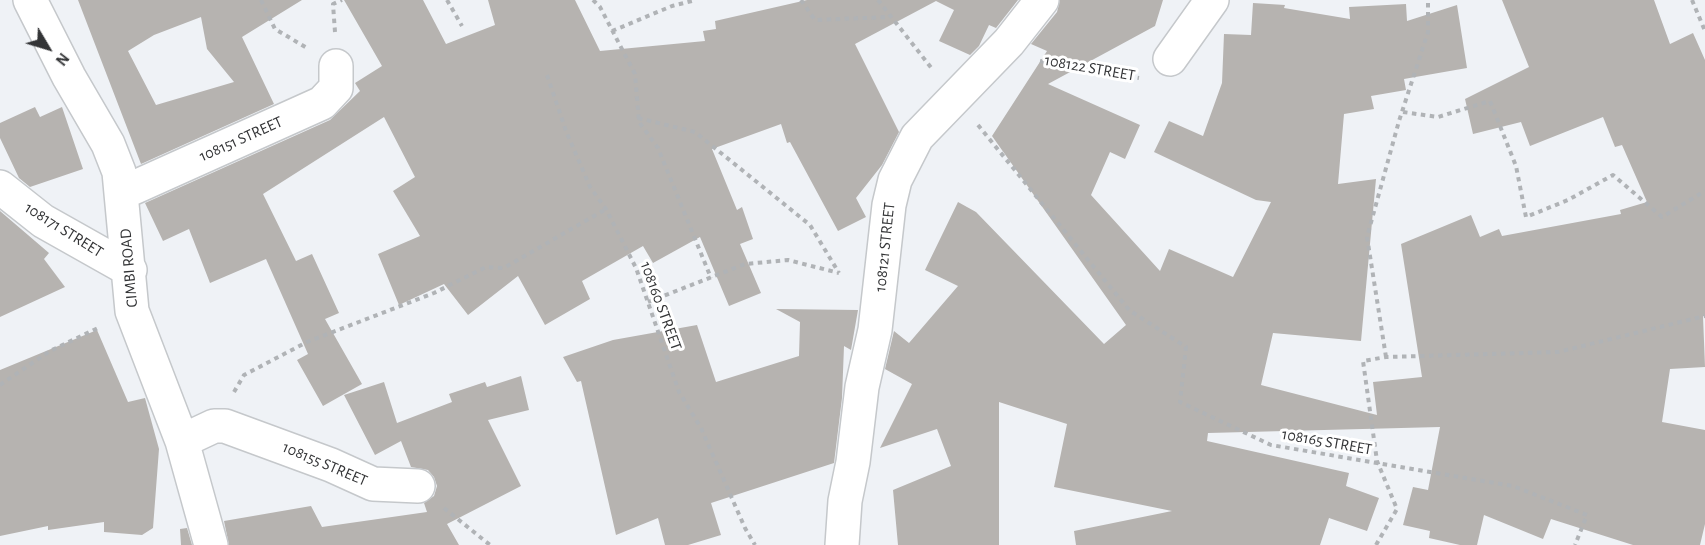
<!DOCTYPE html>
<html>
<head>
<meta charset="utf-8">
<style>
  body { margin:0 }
  #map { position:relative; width:1705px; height:545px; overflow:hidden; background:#eff2f6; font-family:"Alegreya Sans",sans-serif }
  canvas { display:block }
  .north { position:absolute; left:18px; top:18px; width:60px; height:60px; -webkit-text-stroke:4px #fff; paint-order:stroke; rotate:128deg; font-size:16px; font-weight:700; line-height:24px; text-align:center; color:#333436 }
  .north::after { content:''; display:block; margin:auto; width:21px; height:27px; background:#333436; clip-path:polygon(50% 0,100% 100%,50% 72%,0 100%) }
</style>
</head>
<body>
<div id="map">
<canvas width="1705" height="545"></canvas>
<div class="north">N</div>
</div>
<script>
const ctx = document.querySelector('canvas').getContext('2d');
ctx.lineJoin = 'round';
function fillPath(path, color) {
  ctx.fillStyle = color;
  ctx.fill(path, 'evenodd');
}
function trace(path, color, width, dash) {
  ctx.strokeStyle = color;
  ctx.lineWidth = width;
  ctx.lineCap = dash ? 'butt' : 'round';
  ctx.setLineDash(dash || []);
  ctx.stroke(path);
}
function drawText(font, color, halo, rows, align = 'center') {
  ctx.font = font + ' "Alegreya Sans",sans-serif';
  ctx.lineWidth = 6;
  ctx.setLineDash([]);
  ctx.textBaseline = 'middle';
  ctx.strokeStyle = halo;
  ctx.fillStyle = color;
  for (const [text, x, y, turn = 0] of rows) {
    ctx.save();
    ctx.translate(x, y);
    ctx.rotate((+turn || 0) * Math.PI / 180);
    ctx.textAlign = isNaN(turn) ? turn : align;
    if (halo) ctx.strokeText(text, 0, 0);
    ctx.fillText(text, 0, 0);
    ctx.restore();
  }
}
const building = new Path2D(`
  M78,0H302L242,37L274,104L141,164ZM201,17L207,49L234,82L156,105L128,51L154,35Z
  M344,0H423L446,44L495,25L488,0H575L600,51L705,41L703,31L716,29L715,21L807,0H1018L996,28L989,25L979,46L970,55L939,41L954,10L936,1L855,44L899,132L882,165L856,198L866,217L838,231L790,142L787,143L781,124L712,149L737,210L742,207L753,239L740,244L761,293L729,306L700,237L653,263L643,246L582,281L590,299L545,325L518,276L468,315L444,284L399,305L378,254L420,236L393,191L415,177L384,117L263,194L296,261L312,254L339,313L325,319L362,384L323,406L297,360L308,354L266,259L210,283L189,229L163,241L145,203L330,120L360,91L355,83L382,66Z
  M1060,0H1163L1155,26L1048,84L1140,125L1125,159L1110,152L1091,195L1160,271L1169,249L1233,277L1271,202L1256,200L1154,152L1169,121L1203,136L1222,83L1224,34L1251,35L1253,3L1285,5L1284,8L1350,19L1349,7L1406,4L1407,21L1457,5L1467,68L1404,79L1406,90L1371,96L1374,109L1344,114L1338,184L1376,179L1361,341L1273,333L1261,385L1377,415L1373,382L1422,377L1401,244L1471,215L1480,237L1499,229L1502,236L1621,214L1620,210L1647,202L1622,145L1615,147L1603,117L1530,146L1521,122L1473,134L1465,99L1529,67L1502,0H1654L1670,44L1693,33L1705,60V316H1703L1705,367L1670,369L1662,422L1705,430V524L1700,545H1633L1551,519L1543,539L1484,515L1477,545H1460L1429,538L1430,531L1403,525L1413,487L1428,490L1440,427L1208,433L1207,441L1349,473L1346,486L1379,498L1367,531L1329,518L1320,545H1076L1074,531L1172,511L1054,487L1067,424L999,402V545H898L893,490L951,466L937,429L880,448L912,384L885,369L894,331L909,343L958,286L925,270L958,202L976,212L1104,344L1126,325L992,136L1047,51L1031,44L1057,12Z
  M35,107L40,117L62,107L83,169L30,187L19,178L0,138V123Z
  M0,211L49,253L44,259L65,287L0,317Z
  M776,309L858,310L851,350L844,346L842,398L834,463L711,503L721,535L688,545H665L658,518L616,535L581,381L577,382L563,357L613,340L697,325L716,382L799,356L800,322Z
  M97,330L128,402L145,398L159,449L153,528L142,535L104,532V522L48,530V526L0,536V370Z
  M521,376L529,410L488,420L521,486L447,524L459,545H229L224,521L311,506L322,527L427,512L424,503L434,496L437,486L434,477L428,470L411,467L401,441L375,455L344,395L384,382L397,423L452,402L449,394L485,382L487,387Z
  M187,528L192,545H181L180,529Z`);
const path = new Path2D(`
  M261,0L275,29L307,48
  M447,0L462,26
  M593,0L600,7L635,74L639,122L658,148L711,278
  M801,0L815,20L889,17
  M878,0L933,70
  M1692,0L1705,31
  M612,31L672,6L696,0
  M335,32L333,4L342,0
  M1040,61L1139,78
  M547,75L566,131L590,187L606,209L636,268L679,392L701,428L745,528L755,545
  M1403,112L1438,117L1490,101L1516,166L1526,217L1568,200L1613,175L1662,217L1705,191
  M638,118L695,132L810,225L839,273
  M978,125L1129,310L1186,347L1180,402L1271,445L1513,486L1587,515L1575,545
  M648,302L745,264L788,260L839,273
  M1386,357L1367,237L1399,121L1428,32V0
  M0,385L50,351L100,327
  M234,392L244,375L307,342L434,293L486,267L504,268L606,209
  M444,508L490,545
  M1376,545L1397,509L1377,461L1363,361L1386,357L1558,352L1705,316`);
const minor = new Path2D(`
  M30,0L69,77L108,144L119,172L132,311L182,441L211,545
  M1170,59L1212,0
  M0,187L43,221L130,270
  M122,193L322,103L336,88V66
  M182,441L214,426H225L331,465L373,484L418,486
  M842,545L845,501L853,462L862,387L875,330L889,205L895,180L917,137L1009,42L1042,0`);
const streetNames = [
  ["108122 STREET",1090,68,10],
  ["108151 STREET",241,139,-24],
  ["108171 STREET",64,230,32],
  ["108121 STREET",885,247,-84],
  ["CIMBI ROAD",129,268,-95],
  ["108160 STREET",661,306,70],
  ["108165 STREET",1327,442,10],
  ["108155 STREET",325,464,23]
];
fillPath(building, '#b6b3b0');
trace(minor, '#c5c8cb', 36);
trace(path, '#b0b3b6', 4, [4.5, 4.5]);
trace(minor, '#fff', 33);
drawText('16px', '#333436', '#fff', streetNames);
</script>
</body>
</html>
